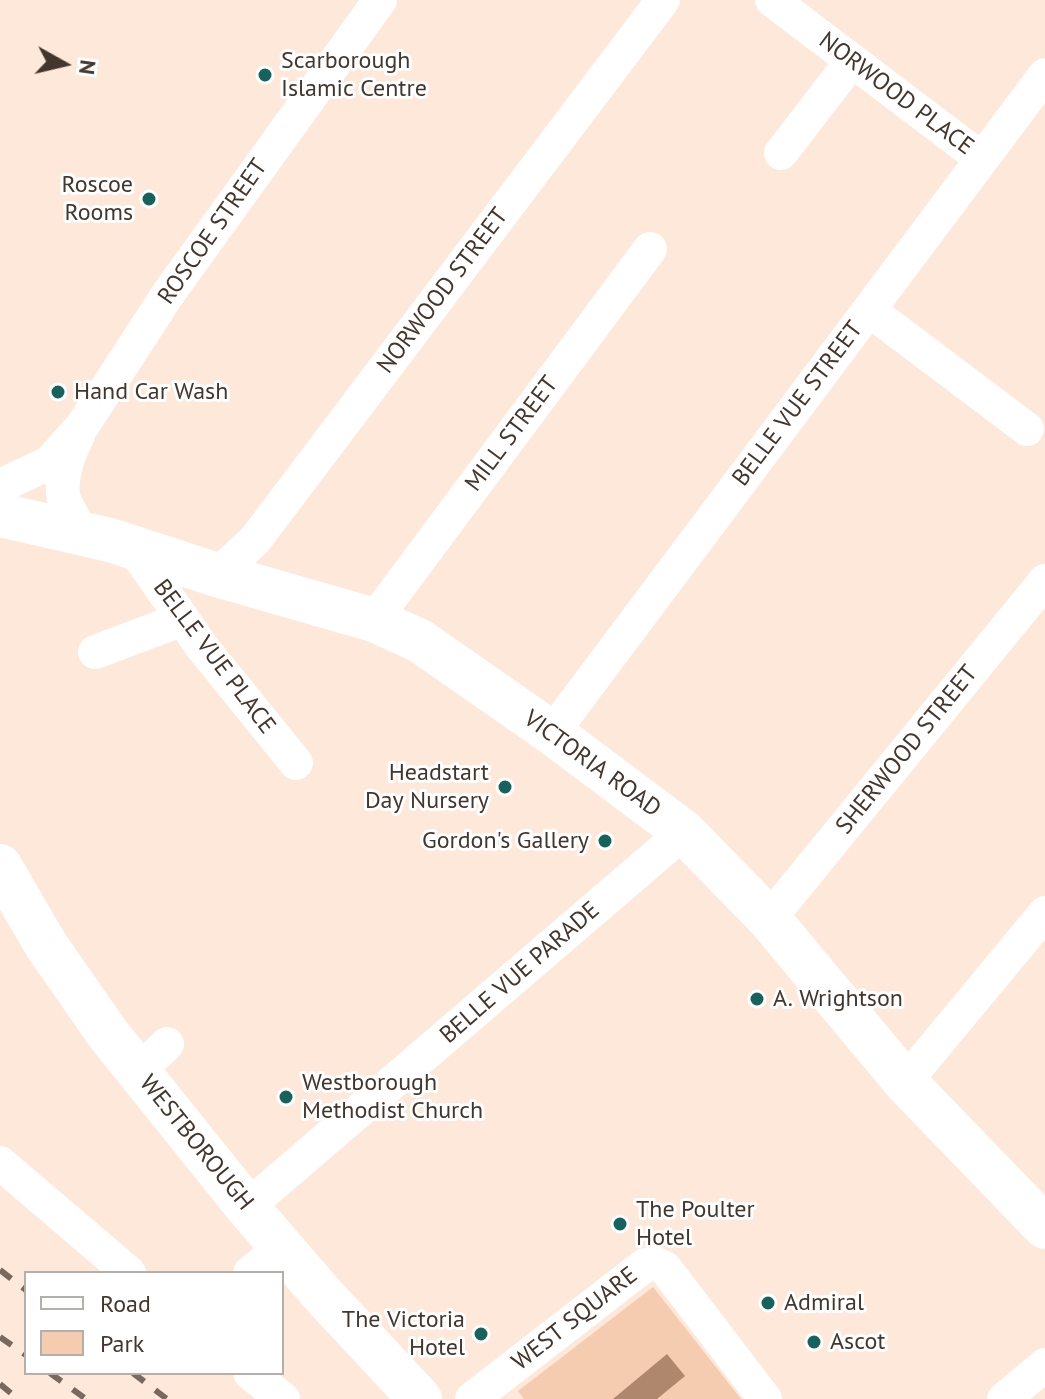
<!DOCTYPE html>
<html>
<head>
<meta charset="utf-8">
<style>
  body { margin:0 }
  #map { position:relative; width:1045px; height:1399px; overflow:hidden; background:#fde8da; font-family:"PT Sans",sans-serif }
  canvas { display:block }
  .legend { position:absolute; left:24px; top:1271px; width:260px; height:104px; box-sizing:border-box; background:#fff; border:2px solid #b4afab; margin:0; padding:10px 14px; list-style:none; font-size:24px; color:#43362c }
  .legend li { display:flex; align-items:center; gap:16px; height:40px }
  .legend b { width:40px; border:2px solid #b4afab }
  .north { position:absolute; left:24px; top:24px; width:80px; height:80px; -webkit-text-stroke:6px #fff; paint-order:stroke; rotate:98deg; font-size:22px; font-weight:700; line-height:32px; text-align:center; color:#43362c }
  .north::after { content:''; display:block; margin:auto; width:28px; height:36px; background:#43362c; clip-path:polygon(50% 0,100% 100%,50% 72%,0 100%) }
</style>
</head>
<body>
<div id="map">
<canvas width="1045" height="1399"></canvas>
<ul class="legend">
<li><b style="height:10px;background:#fff"></b>Road</li>
<li><b style="height:22px;background:#f6ccb1"></b>Park</li>
</ul>
<div class="north">N</div>
</div>
<script>
const ctx = document.querySelector('canvas').getContext('2d');
ctx.lineJoin = 'round';
function fillPath(path, color) {
  ctx.fillStyle = color;
  ctx.fill(path, 'evenodd');
}
function trace(path, color, width, dash) {
  ctx.strokeStyle = color;
  ctx.lineWidth = width;
  ctx.lineCap = dash ? 'butt' : 'round';
  ctx.setLineDash(dash || []);
  ctx.stroke(path);
}
function drawText(font, color, halo, rows, align = 'center') {
  ctx.font = font + ' "PT Sans",sans-serif';
  ctx.lineWidth = 6;
  ctx.setLineDash([]);
  ctx.textBaseline = 'middle';
  ctx.strokeStyle = halo;
  ctx.fillStyle = color;
  for (const [text, x, y, turn = 0] of rows) {
    ctx.save();
    ctx.translate(x, y);
    ctx.rotate((+turn || 0) * Math.PI / 180);
    ctx.textAlign = isNaN(turn) ? turn : align;
    if (halo) ctx.strokeText(text, 0, 0);
    ctx.fillText(text, 0, 0);
    ctx.restore();
  }
}
const green = new Path2D(`
  M653,1287L741,1399H524L518,1391Z`);
const water = new Path2D(`
  M667,1354L685,1376L657,1399H613Z`);
const minor = new Path2D(`
  M772,0L982,159
  M781,153L851,62
  M869,310L1027,429
  M78,436C69,452 59,480 64,499C68,510 77,523 82,534
  M0,486L49,463L83,425L168,294L380,0
  M134,549L202,647L296,763
  M217,575L255,540L663,0
  M374,620L650,249
  M95,652L183,619
  M552,733L1045,75
  M769,919L1045,581
  M138,1072L167,1044
  M905,1082L1045,913
  M0,1163L129,1273
  M247,1207L684,832
  M250,1273L283,1246
  M250,1373L283,1399
  M472,1399L645,1265L656,1264L665,1268L765,1399
  M1004,1399L1045,1365`);
const major = new Path2D(`
  M0,515L110,540L217,575L374,620L420,641L552,733L684,832L769,919L905,1082L1045,1227`);
const highway = new Path2D(`
  M0,866L46,945L108,1034L247,1207L322,1294L420,1399`);
const rail = new Path2D(`
  M0,1270L26,1290
  M0,1337L26,1355
  M50,1373L86,1399
  M133,1373L167,1399
  M0,1384L18,1399`);
const markers = [
  [265,75,8,"#16635d"],
  [149,199,8,"#16635d"],
  [58,392,8,"#16635d"],
  [505,787,8,"#16635d"],
  [605,841,8,"#16635d"],
  [757,999,8,"#16635d"],
  [286,1097,8,"#16635d"],
  [620,1224,8,"#16635d"],
  [768,1303,8,"#16635d"],
  [481,1334,8,"#16635d"],
  [814,1342,8,"#16635d"]
];
const poiNames = [
  ["Scarborough",281,61],
  ["Islamic Centre",281,89],
  ["Roscoe",133,185,"right"],
  ["Rooms",133,213,"right"],
  ["Hand Car Wash",74,392],
  ["Headstart",489,773,"right"],
  ["Day Nursery",489,801,"right"],
  ["Gordon's Gallery",589,841,"right"],
  ["A. Wrightson",773,999],
  ["Westborough",302,1083],
  ["Methodist Church",302,1111],
  ["The Poulter",636,1210],
  ["Hotel",636,1238],
  ["Admiral",784,1303],
  ["The Victoria",465,1320,"right"],
  ["Hotel",465,1348,"right"],
  ["Ascot",830,1342]
];
const streetNames = [
  ["NORWOOD PLACE",896,94,37],
  ["ROSCOE STREET",213,232,-55],
  ["NORWOOD STREET",443,291,-53],
  ["BELLE VUE STREET",798,404,-53],
  ["MILL STREET",512,434,-53],
  ["BELLE VUE PLACE",214,657,53],
  ["SHERWOOD STREET",907,750,-51],
  ["VICTORIA ROAD",592,764,36],
  ["BELLE VUE PARADE",520,973,-41],
  ["WESTBOROUGH",196,1143,51],
  ["WEST SQUARE",575,1319,-38]
];
fillPath(green, '#f6ccb1');
fillPath(water, '#ae876d');
trace(minor, '#fff', 34);
trace(major, '#fff', 44);
trace(highway, '#fff', 44);
trace(rail, '#78695e', 6, [14, 14]);
for (const [x, y, r, color] of markers) {
  const dot = new Path2D();
  dot.arc(x, y, r, 0, 2 * Math.PI);
  ctx.fillStyle = color;
  ctx.fill(dot);
  trace(dot, '#fff', 3);
}
drawText('24px', '#43362c', '#fff', poiNames, 'left');
drawText('24px', '#43362c', '#fff', streetNames);
</script>
</body>
</html>
